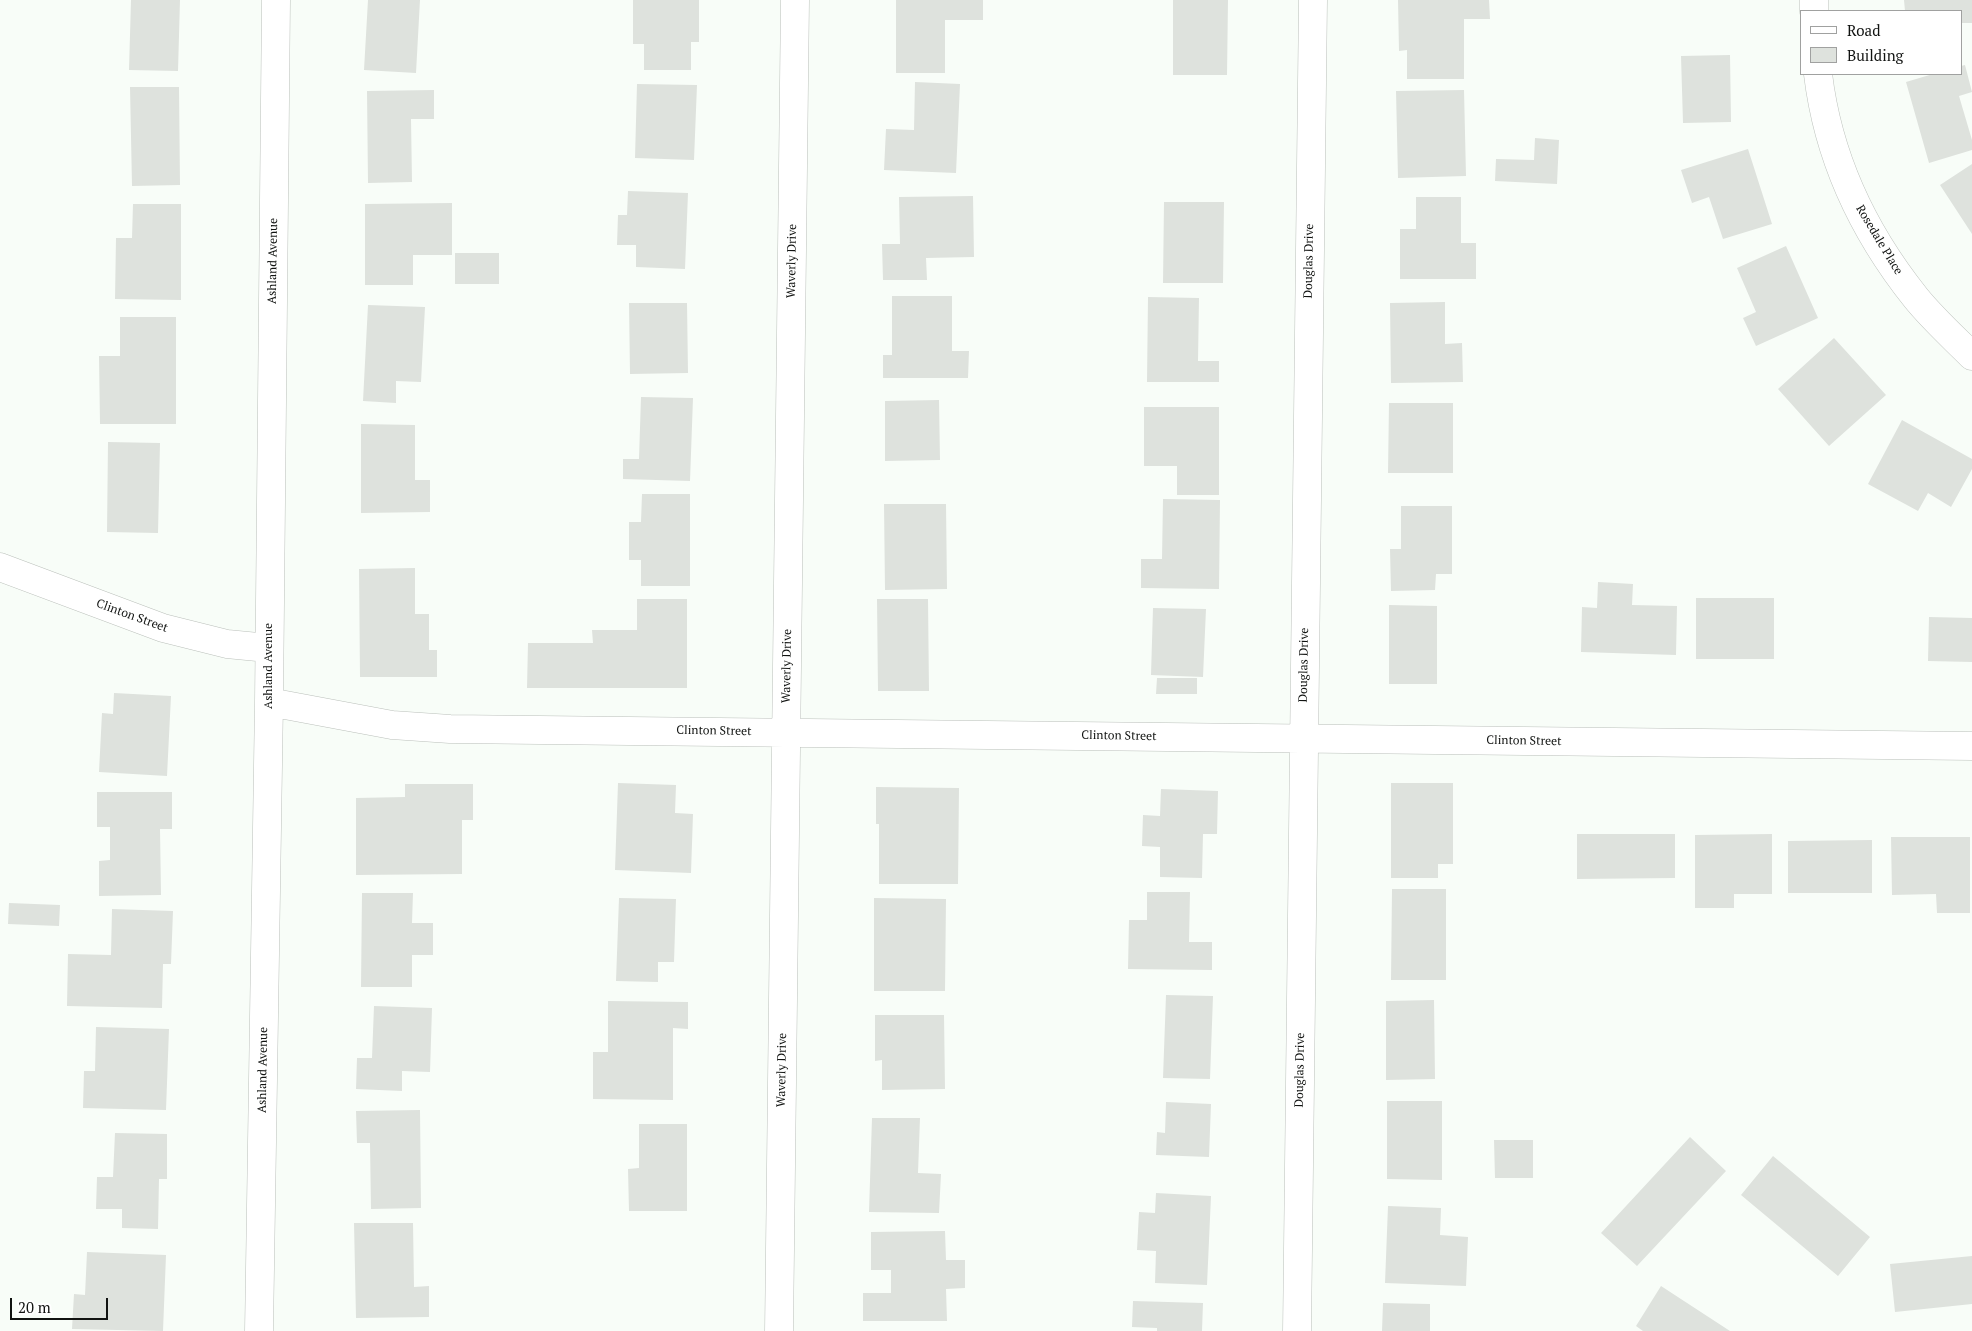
<!DOCTYPE html>
<html>
<head>
<meta charset="utf-8">
<style>
  body { margin:0 }
  #map { position:relative; width:1972px; height:1331px; overflow:hidden; background:#f8fdf8; font-family:"PT Serif",serif }
  canvas { display:block }
  .legend { position:absolute; left:1800px; top:10px; width:162px; height:65px; box-sizing:border-box; background:#fff; border:1px solid #a0a1a0; margin:0; padding:6px 9px; list-style:none; font-size:15px; color:#111311 }
  .legend li { display:flex; align-items:center; gap:10px; height:25px }
  .legend b { width:25px; border:1px solid #a0a1a0 }
  .scale { position:absolute; left:10px; top:1298px; width:98px; height:22px; box-sizing:border-box; border:2px solid #111311; border-top:0; padding-left:6px; font-size:15px; line-height:18px; white-space:nowrap; color:#111311; -webkit-text-stroke:4px #fff; paint-order:stroke }
</style>
</head>
<body>
<div id="map">
<canvas width="1972" height="1331"></canvas>
<ul class="legend">
<li><b style="height:6px;background:#fff"></b>Road</li>
<li><b style="height:14px;background:#dee2dd"></b>Building</li>
</ul>
<div class="scale">20 m</div>
</div>
<script>
const ctx = document.querySelector('canvas').getContext('2d');
ctx.lineJoin = 'round';
function fillPath(path, color) {
  ctx.fillStyle = color;
  ctx.fill(path, 'evenodd');
}
function trace(path, color, width, dash) {
  ctx.strokeStyle = color;
  ctx.lineWidth = width;
  ctx.lineCap = dash ? 'butt' : 'round';
  ctx.setLineDash(dash || []);
  ctx.stroke(path);
}
function drawText(font, color, halo, rows, align = 'center') {
  ctx.font = font + ' "PT Serif",serif';
  ctx.lineWidth = 4;
  ctx.setLineDash([]);
  ctx.textBaseline = 'middle';
  ctx.strokeStyle = halo;
  ctx.fillStyle = color;
  for (const [text, x, y, turn = 0] of rows) {
    ctx.save();
    ctx.translate(x, y);
    ctx.rotate((+turn || 0) * Math.PI / 180);
    ctx.textAlign = isNaN(turn) ? turn : align;
    if (halo) ctx.strokeText(text, 0, 0);
    ctx.fillText(text, 0, 0);
    ctx.restore();
  }
}
const building = new Path2D(`
  M131,0H180L178,71L129,70Z
  M368,0H420L416,73L364,70Z
  M633,0H699V42H691V70H644V44H633Z
  M896,0H983V20H945V73H896Z
  M1173,0H1228L1227,75H1173Z
  M1398,0H1489L1490,19H1464V79H1407V50L1399,51Z
  M1904,0H1972V23H1961V11H1905Z
  M1730,55L1731,122L1683,123L1681,56Z
  M1965,65L1972,92L1959,96L1972,140V150L1929,163L1906,82L1933,74H1961V66Z
  M915,82L960,84L956,173L884,170L886,129L914,130Z
  M637,84L697,85L694,160L635,158Z
  M130,87H179L180,185L132,186Z
  M434,90V119H411L412,182L368,183L367,91Z
  M1464,90L1466,176L1398,178L1396,91Z
  M1535,138L1559,140L1557,184L1495,181L1496,159L1534,160Z
  M1748,149L1772,224L1723,239L1709,197L1692,203L1681,170Z
  M1972,164V234L1940,185Z
  M628,191L688,193L685,269L636,267V245H617L618,215H627Z
  M973,196L974,257L926,258L927,280H883L882,244H900L899,197Z
  M1416,197H1461V243H1476V279H1400V229H1416Z
  M1164,202H1224L1223,283H1163Z
  M452,203V255H413V285H365V204Z
  M133,204H181V300L115,299L116,238H132Z
  M1786,246L1818,318L1756,346L1743,318L1756,312L1737,268Z
  M455,253H499V284H455Z
  M892,296H952V351H969L968,378H883V355H892Z
  M1148,297L1199,298L1198,361H1219V382H1147Z
  M1445,302V344L1462,343L1463,382L1391,383L1390,303Z
  M629,303H687L688,373L630,374Z
  M368,305L425,307L421,382L396,381V403L363,401Z
  M120,317H176V424H100L99,356H120Z
  M1834,338L1886,395L1829,446L1778,389Z
  M641,397L693,398L690,481L623,479V459H639Z
  M939,400L940,460L885,461V401Z
  M1389,403H1453V473H1388Z
  M1144,407H1219V495H1177V466H1144Z
  M1902,420L1972,459V469L1951,507L1928,493L1918,511L1868,484Z
  M361,424L415,425V480H430V512L361,513Z
  M108,442L160,443L158,533L107,532Z
  M642,494H690V586H641V560H629V522H641Z
  M1163,499L1220,500L1219,589L1141,588V559H1162Z
  M884,504H946L947,589L885,590Z
  M1401,506H1452V574H1436L1435,590L1391,591L1390,549H1401Z
  M415,568V614H429V650H437V677H360L359,569Z
  M1598,582L1633,584L1632,605L1677,606L1676,655L1581,652L1582,607L1597,608Z
  M1696,598H1774V659H1696Z
  M637,599H687V688H527L528,643H593L592,630H637Z
  M877,599H928L929,691H878Z
  M1389,605L1437,606V684H1389Z
  M1153,608L1206,609L1203,677L1151,675Z
  M1929,617L1972,618V662L1928,661Z
  M1157,678H1197V694H1156Z
  M114,693L171,696L167,776L99,772L102,713L113,714Z
  M618,783L676,785L675,813L693,814L691,873L615,870Z
  M1391,783H1453V864H1438V878H1391Z
  M405,784H473V820H462V874L356,875V798L405,797Z
  M876,787L959,788L958,884H879V824H876Z
  M1161,789L1218,791L1217,834H1203L1202,878L1160,877V847L1142,846L1143,815L1160,816Z
  M97,792H172V829H160L161,895L99,896V861L110,860V827H97Z
  M1577,834H1675V878L1577,879Z
  M1772,834V894H1734V908H1695V835Z
  M1891,837H1970V913H1937L1936,894L1892,895Z
  M1872,840V893H1788V841Z
  M1392,889H1446V980H1391Z
  M1147,892H1190L1189,942H1212V970L1128,969L1129,920H1147Z
  M362,893H413L412,923H433V955H412V987H361Z
  M619,898L676,899L674,962H658V982L616,981Z
  M874,898L946,899L945,991H874Z
  M9,903L60,905L59,926L8,924Z
  M112,909L173,911L171,964H163L162,1008L67,1006L68,954L111,955Z
  M1166,995L1213,996L1210,1079L1163,1078Z
  M1434,1000L1435,1079L1386,1080V1001Z
  M608,1001L688,1002V1029L673,1028V1100L593,1099V1052H608Z
  M374,1006L432,1008L430,1072L402,1071V1091L356,1089L357,1058H372Z
  M875,1015H944L945,1089L882,1090V1060L875,1061Z
  M96,1027L169,1029L166,1110L83,1108L84,1071H95Z
  M1387,1101H1442V1180L1387,1179Z
  M1166,1102L1211,1104L1209,1157L1156,1155L1157,1132L1165,1133Z
  M420,1110L421,1208L371,1209L370,1143H357L356,1111Z
  M872,1118H920L918,1173L941,1174L939,1213L869,1212Z
  M639,1124H687V1211H629L628,1169L639,1168Z
  M115,1133L167,1134V1179H159L158,1229L122,1228V1209H96L97,1177H113Z
  M1690,1137L1726,1171L1637,1266L1601,1233Z
  M1494,1140H1533V1178H1495Z
  M1773,1156L1870,1237L1838,1276L1741,1195Z
  M1156,1193L1211,1196L1207,1285L1155,1283L1156,1251L1137,1250L1139,1212L1155,1213Z
  M1388,1206L1441,1208L1440,1235L1468,1237L1466,1286L1385,1283Z
  M354,1223H413L414,1287L429,1286V1317L356,1318Z
  M945,1231L946,1260H965V1288L946,1289L947,1321H863V1293H891V1270H871V1232Z
  M87,1252L166,1255L163,1331L72,1329L74,1294L85,1295Z
  M1972,1256V1304L1895,1312L1890,1264Z
  M1661,1286L1730,1331H1643L1636,1326Z
  M1133,1301L1203,1303L1202,1331H1157V1328L1132,1327Z
  M1383,1303L1430,1304V1331H1382Z`);
const minor = new Path2D(`
  M1814,11V0
  M1818,74C1828,157 1864,233 1916,298C1933,319 1953,337 1972,356
  M0,567L163,628L227,644L268,648
  M269,702L392,725L450,729L1972,746
  M259,1331L269,702L276,0
  M779,1331L795,0
  M1297,1331L1313,0`);
const streetNames = [
  ["Rosedale Place",1879,240,59],
  ["Ashland Avenue",273,261,-89],
  ["Waverly Drive",792,261,-89],
  ["Douglas Drive",1309,261,-89],
  ["Clinton Street",132,616,20],
  ["Douglas Drive",1304,665,-89],
  ["Ashland Avenue",269,666,-90],
  ["Waverly Drive",787,666,-89],
  ["Clinton Street",714,731,1],
  ["Clinton Street",1119,736,1],
  ["Clinton Street",1524,741,1],
  ["Ashland Avenue",263,1070,-89],
  ["Waverly Drive",782,1070,-89],
  ["Douglas Drive",1300,1070,-89]
];
fillPath(building, '#dee2dd');
trace(minor, '#bbc0bb', 29);
trace(minor, '#fff', 28);
drawText('12px', '#111311', '#fff', streetNames);
</script>
</body>
</html>
